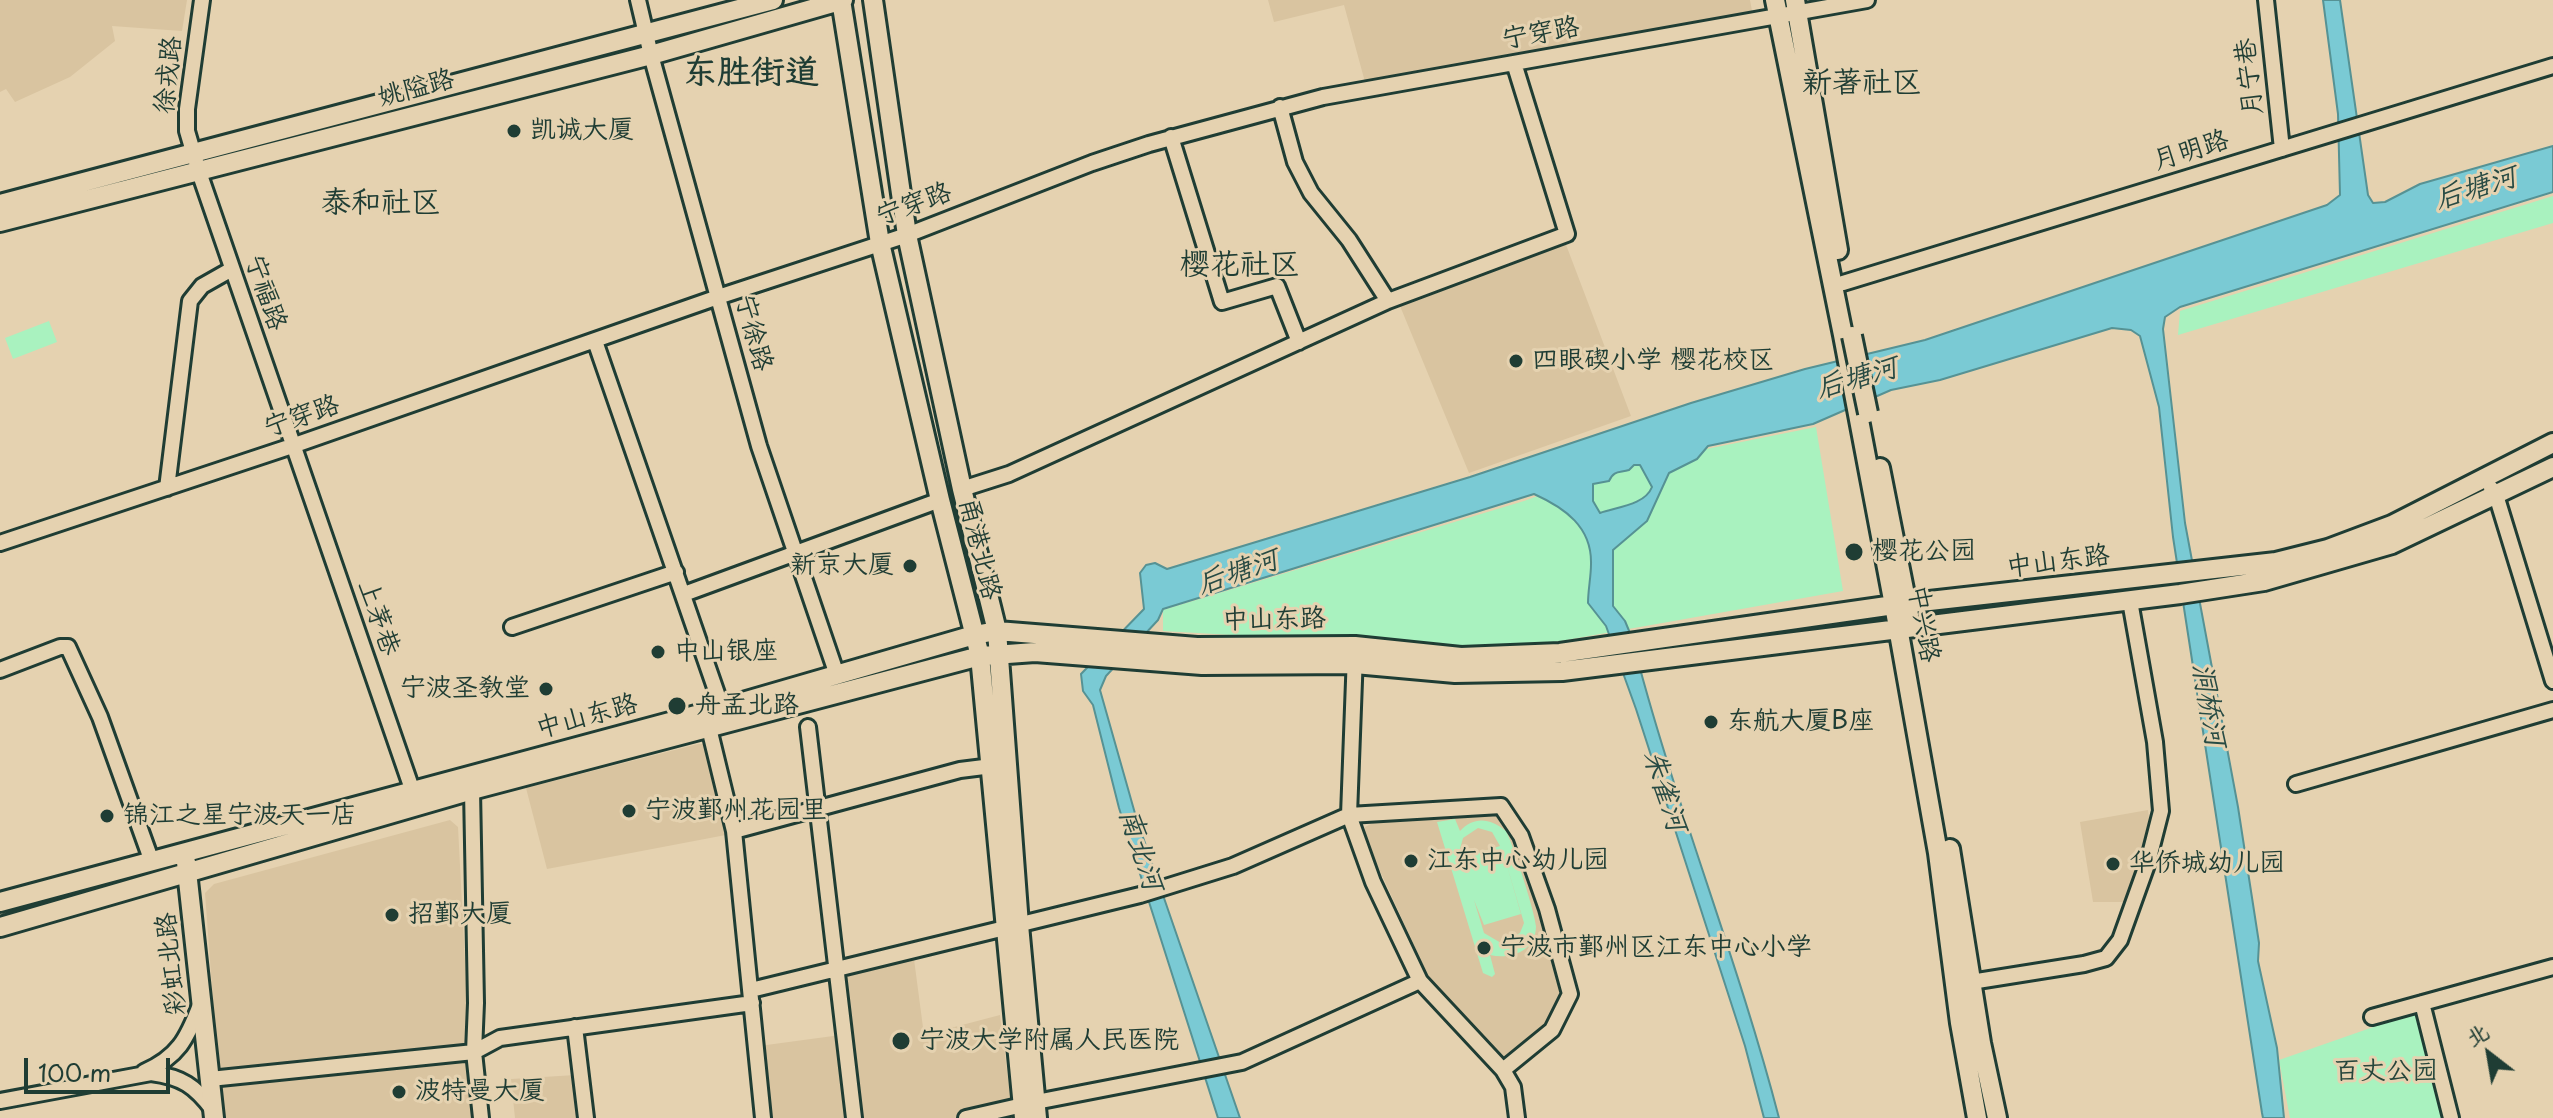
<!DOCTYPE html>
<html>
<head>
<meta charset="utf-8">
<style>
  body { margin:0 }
  #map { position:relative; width:2553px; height:1118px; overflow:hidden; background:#e5d2b0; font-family:"Playpen Sans","LXGW WenKai TC",sans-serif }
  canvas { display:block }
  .north { position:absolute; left:2449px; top:1014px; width:80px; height:80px; -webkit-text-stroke:6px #e5d2b0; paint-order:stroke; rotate:329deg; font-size:22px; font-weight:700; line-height:32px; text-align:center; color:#1f3d34 }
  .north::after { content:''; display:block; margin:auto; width:28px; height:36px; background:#1f3d34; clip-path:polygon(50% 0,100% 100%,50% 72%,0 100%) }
  .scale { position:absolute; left:24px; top:1058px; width:146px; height:36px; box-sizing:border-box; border:4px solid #1f3d34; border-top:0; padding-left:10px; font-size:24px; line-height:28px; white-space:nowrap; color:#1f3d34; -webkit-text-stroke:6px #e5d2b0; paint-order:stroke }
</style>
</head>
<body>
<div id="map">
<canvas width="2553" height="1118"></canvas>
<div class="north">北</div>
<div class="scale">100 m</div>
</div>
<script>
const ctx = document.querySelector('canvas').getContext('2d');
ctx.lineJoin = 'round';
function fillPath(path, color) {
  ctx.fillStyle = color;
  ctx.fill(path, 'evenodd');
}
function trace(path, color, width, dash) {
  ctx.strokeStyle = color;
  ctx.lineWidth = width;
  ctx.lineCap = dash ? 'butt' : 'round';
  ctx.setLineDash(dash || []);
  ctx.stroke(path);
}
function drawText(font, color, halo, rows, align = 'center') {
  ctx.font = font + ' "Playpen Sans","LXGW WenKai TC",sans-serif';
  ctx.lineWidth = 6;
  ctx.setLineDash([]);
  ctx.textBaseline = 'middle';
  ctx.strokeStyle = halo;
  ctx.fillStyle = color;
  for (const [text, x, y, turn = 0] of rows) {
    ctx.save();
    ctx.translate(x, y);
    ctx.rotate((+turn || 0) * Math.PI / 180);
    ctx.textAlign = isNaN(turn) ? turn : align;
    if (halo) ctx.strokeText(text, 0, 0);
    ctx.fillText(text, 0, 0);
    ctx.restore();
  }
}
const built = new Path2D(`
  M0,0H187L182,31L112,26L115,41L70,77L15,102L6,89L0,92Z
  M1268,0H1750L1752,11L1365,82L1344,5L1274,22Z
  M1565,242L1631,416L1469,473L1400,306Z
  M698,744H707L731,834L547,869L526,788Z
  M2148,810L2150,826L2128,902H2093L2080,822Z
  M1491,812L1502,815L1525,858L1567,992L1548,1029L1503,1065L1465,1024L1429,978L1364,836L1365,827L1373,823Z
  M450,820L458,827L469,1039L466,1045L223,1071L218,1069L205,893L214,884Z
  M914,959L924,1035L1000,1015L1013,1118H766L759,1046L848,1034L839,976Z
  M470,1059L473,1118H225L222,1085Z
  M575,1075L578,1118H515L511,1079Z`);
const green = new Path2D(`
  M2553,196V223L2178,335L2180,311Z
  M49,321L57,342L13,359L5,338Z
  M1816,427L1843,591L1555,642L1472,649L1163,631V610L1524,501L1617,467Z
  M1455,819L1460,831C1474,816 1490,818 1506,831C1513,844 1535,912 1536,926C1536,951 1510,960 1490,955L1495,974L1492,977L1483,973L1437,822ZM1478,828L1492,832L1500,846L1462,858L1460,849L1463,838ZM1505,859L1524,923L1520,933L1501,943L1484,933L1474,900L1484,925L1521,914Z
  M2422,1010L2446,1118H2290L2279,1060Z`);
const water = new Path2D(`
  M2323,0H2340L2368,195L2373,203L2385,202L2420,184L2553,146V192L2180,307L2165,317L2163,329L2185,523L2238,807L2259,943L2258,961L2277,1048L2284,1118H2263L2262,1113L2173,537L2159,407L2140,336L2131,330L2112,328L1940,380L1891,390L1813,424L1708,446L1697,459L1669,473L1647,521L1613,550V606L1625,621L1632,638C1673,800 1737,956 1779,1118H1764L1745,1046L1636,709L1606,626L1588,603C1588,590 1591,577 1591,564C1592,527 1565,508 1534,494L1163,609L1158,620L1106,676L1100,690L1136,817L1240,1118H1218L1119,808L1093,705L1083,691L1081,674L1144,609L1140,573L1146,565L1155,563L1167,569L1470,477L1691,403L1805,369L1925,340L2327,205L2340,195L2338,114ZM1634,465H1640L1652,487C1645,505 1617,507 1600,513L1593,501V484L1609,481C1614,470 1619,473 1629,470Z`);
const minor = new Path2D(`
  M202,0L187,109V131L199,172L412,789L413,801
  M638,0L651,55L759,446L837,675
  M2266,0L2282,149
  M1171,137L1222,302L1277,286L1299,342
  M1843,283L2553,66
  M1388,301L1567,234L1514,63
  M595,341L722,708
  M167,488L190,301L202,286L232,269
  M2491,488L2496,495L2553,681
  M962,489L1009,474L1388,301L1349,240L1311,193L1295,162L1280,107
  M0,543L292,446L718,297L907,235L1092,163L1149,144L1323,97L1867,0
  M684,594L940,500
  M512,627L676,572
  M1355,654L1349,815L1373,882L1420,981L1503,1070L1513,1087L1517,1118
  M0,670L60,647H68L100,717L152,862
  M808,727L854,1118
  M709,728L734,831L763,1118
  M2296,784L2553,710
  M472,790L476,1003L474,1052L481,1118
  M734,831L960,770L992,766
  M1971,982L2084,964L2106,958L2120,940L2148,862L2161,811L2155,742L2130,601
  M751,990L1140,895L1233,866L1349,815L1501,806L1521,836L1547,909L1570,994L1552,1030L1503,1070
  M2422,1003L2451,1118
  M2372,1017L2553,967
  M575,1027L586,1118
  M144,1072C178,1057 187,1039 200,1005
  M210,1079L474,1052L500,1038L752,1003
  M0,1101L151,1073C182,1077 195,1086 213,1110
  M966,1118L1036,1102L1242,1062L1420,981`);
const major = new Path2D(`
  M841,0L880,243L940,500L980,656L1024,1118
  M873,0L907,235L962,489L997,631L1019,925L1037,1118
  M1775,0L1843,335L1894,605L1938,853L1960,1023L1977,1118
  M1795,0L1838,250
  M0,204L773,0
  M0,222L651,55L843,0
  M1880,468L1909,615
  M1950,849L1981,1043L1997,1118
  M186,862L214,1118
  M0,902L722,708L974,635L997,631L1197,647L1355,646L1461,657L1560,653L1894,605L2276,562L2328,549L2392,525L2553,443
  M0,927L472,790L980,656L1035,652L1202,665L1355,664L1455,673L1562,671L2180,594L2264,581L2392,544L2553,467`);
const majorBridge = new Path2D(`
  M1852,336L1868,413`);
const markers = [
  [514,131,8,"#1f3d34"],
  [1516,361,8,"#1f3d34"],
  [1854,552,10,"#1f3d34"],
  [910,566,8,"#1f3d34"],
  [658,652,8,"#1f3d34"],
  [546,689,8,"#1f3d34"],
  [677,706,10,"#1f3d34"],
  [1711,722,8,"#1f3d34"],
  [629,811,8,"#1f3d34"],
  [107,816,8,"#1f3d34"],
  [1411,861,8,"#1f3d34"],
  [2113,864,8,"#1f3d34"],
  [392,915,8,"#1f3d34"],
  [1484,948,8,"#1f3d34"],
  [901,1041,10,"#1f3d34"],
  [399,1092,8,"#1f3d34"]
];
const streetNames = [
  ["宁穿路",1541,34,-10],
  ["徐戎路",169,75,-84],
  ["月宁巷",2250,77,-96],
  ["姚隘路",416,89,-15],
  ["月明路",2191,151,-17],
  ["宁穿路",914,205,-20],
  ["宁福路",265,293,71],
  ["宁徐路",753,333,75],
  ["宁穿路",302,417,-19],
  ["甬港北路",979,549,76],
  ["中山东路",2058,562,-7],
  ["上茅巷",378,618,71],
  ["中山东路",1274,620,-1],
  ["中兴路",1923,624,80],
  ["中山东路",587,717,-15],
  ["彩虹北路",172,964,-96]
];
const poiNames = [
  ["凯诚大厦",530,131],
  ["四眼碶小学 樱花校区",1532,361],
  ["樱花公园",1872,552],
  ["新京大厦",894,566,"right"],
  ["中山银座",674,652],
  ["宁波圣教堂",530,689,"right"],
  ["舟孟北路",695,706],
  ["东航大厦B座",1727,722],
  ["宁波鄞州花园里",645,811],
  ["锦江之星宁波天一店",123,816],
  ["江东中心幼儿园",1427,861],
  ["华侨城幼儿园",2129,864],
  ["招鄞大厦",408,915],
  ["宁波市鄞州区江东中心小学",1500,948],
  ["宁波大学附属人民医院",919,1041],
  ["波特曼大厦",415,1092]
];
const parkNames = [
  ["百丈公园",2386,1072]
];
const waterNames = [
  ["后塘河",2476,189,-17],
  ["后塘河",1857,379,-16],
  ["后塘河",1238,573,-19],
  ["洞桥河",2208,705,80],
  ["朱雀河",1664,791,72],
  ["南北河",1140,850,72]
];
const quarterNames = [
  ["新著社区",1862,84],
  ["泰和社区",381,204],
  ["樱花社区",1240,266]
];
const districtNames = [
  ["东胜街道",751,74]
];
fillPath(built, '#d9c4a0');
fillPath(green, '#a9f2bf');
fillPath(water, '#7acad4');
trace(water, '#569294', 2);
trace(minor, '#1f3d34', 20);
trace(major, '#1f3d34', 24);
trace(minor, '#e5d2b0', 14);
trace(major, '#e5d2b0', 18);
trace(majorBridge, '#1f3d34', 24, []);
trace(majorBridge, '#e5d2b0', 18);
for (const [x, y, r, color] of markers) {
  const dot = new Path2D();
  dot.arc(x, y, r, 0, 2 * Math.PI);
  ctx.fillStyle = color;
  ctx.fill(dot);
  trace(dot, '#e5d2b0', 3);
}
drawText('26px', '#1f3d34', '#e5d2b0', streetNames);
drawText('26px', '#1f3d34', '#e5d2b0', poiNames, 'left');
drawText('26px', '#26463b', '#e5d2b0', parkNames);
drawText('italic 28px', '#284b44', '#e5d2b0', waterNames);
drawText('30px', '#1f3d34', '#e5d2b0', quarterNames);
drawText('bold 34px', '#1f3d34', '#e5d2b0', districtNames);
</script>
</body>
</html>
